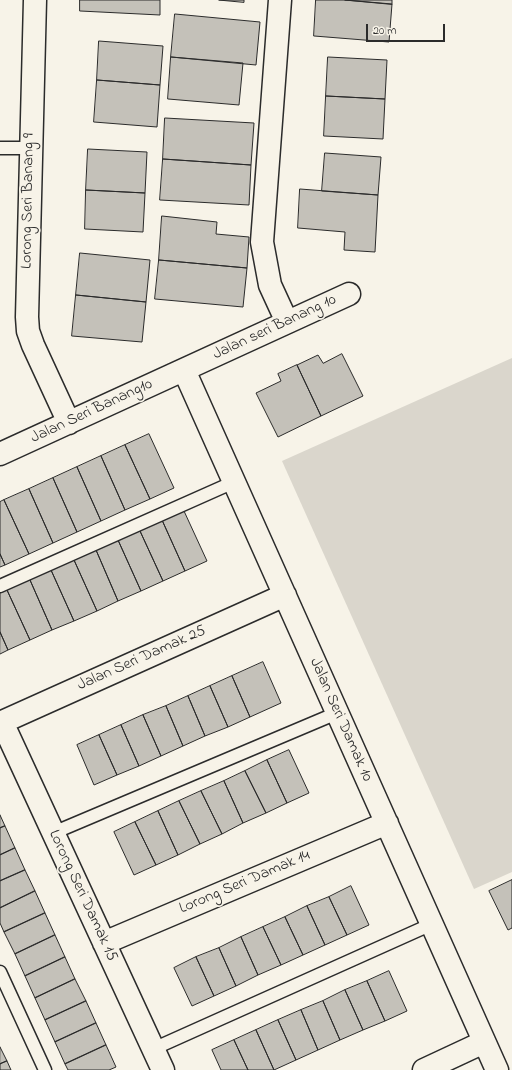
<!DOCTYPE html>
<html>
<head>
<meta charset="utf-8">
<style>
  body { margin:0 }
  #map { position:relative; width:512px; height:1070px; overflow:hidden; background:#f7f3e8; font-family:"Indie Flower",sans-serif }
  canvas { display:block }
  .scale { position:absolute; left:366px; top:24px; width:79px; height:18px; box-sizing:border-box; border:2px solid #2b2b2b; border-top:0; padding-left:5px; font-size:12px; line-height:14px; white-space:nowrap; color:#2b2b2b; -webkit-text-stroke:3px #f7f3e8; paint-order:stroke }
</style>
</head>
<body>
<div id="map">
<canvas width="512" height="1070"></canvas>
<div class="scale">20 m</div>
</div>
<script>
const ctx = document.querySelector('canvas').getContext('2d');
ctx.lineJoin = 'round';
function fillPath(path, color) {
  ctx.fillStyle = color;
  ctx.fill(path, 'evenodd');
}
function trace(path, color, width, dash) {
  ctx.strokeStyle = color;
  ctx.lineWidth = width;
  ctx.lineCap = dash ? 'butt' : 'round';
  ctx.setLineDash(dash || []);
  ctx.stroke(path);
}
function drawText(font, color, halo, rows, align = 'center') {
  ctx.font = font + ' "Indie Flower",sans-serif';
  ctx.lineWidth = 3.5;
  ctx.setLineDash([]);
  ctx.textBaseline = 'middle';
  ctx.strokeStyle = halo;
  ctx.fillStyle = color;
  for (const [text, x, y, turn = 0] of rows) {
    ctx.save();
    ctx.translate(x, y);
    ctx.rotate((+turn || 0) * Math.PI / 180);
    ctx.textAlign = isNaN(turn) ? turn : align;
    if (halo) ctx.strokeText(text, 0, 0);
    ctx.fillText(text, 0, 0);
    ctx.restore();
  }
}
const green = new Path2D(`
  M512,358V872L474,889L282,461Z`);
const building = new Path2D(`
  M80,0H160V15L80,11Z
  M219,0H244V2Z
  M316,0H345L392,4L389,42L314,36Z
  M345,0H392V4Z
  M175,14L260,22L256,65L171,57Z
  M99,41L163,46L160,85L97,80Z
  M171,57L243,63L239,105L168,99Z
  M328,57L387,60L385,99L326,96Z
  M97,80L160,85L157,127L94,122Z
  M326,96L385,99L383,139L324,136Z
  M165,118L254,123L251,165L163,159Z
  M88,149L147,152L145,193L86,190Z
  M325,153L381,157L378,195L322,191Z
  M163,159L251,165L249,205L160,200Z
  M300,189L378,195L375,252L344,250L345,232L298,228Z
  M86,190L145,193L143,232L85,229Z
  M162,216L217,222L216,234L249,237L247,268L159,260Z
  M80,253L150,260L146,302L76,295Z
  M159,260L247,268L243,307L155,299Z
  M76,295L146,302L142,342L72,336Z
  M342,354L363,396L321,416L297,365L318,355L323,363Z
  M297,365L321,416L278,437L256,393L281,381L278,374Z
  M149,434L174,488L150,499L125,445Z
  M125,445L150,499L125,510L101,456Z
  M101,456L125,510L101,521L77,467Z
  M77,467L101,521L77,532L53,478Z
  M53,478L77,532L53,543L29,489Z
  M29,489L53,543L29,554L4,500Z
  M4,500L29,554L5,565L0,554V502Z
  M184,511L207,561L185,571L162,520Z
  M162,520L185,571L163,581L140,531Z
  M140,531L163,581L141,591L118,540Z
  M118,540L141,591L118,601L96,550Z
  M96,550L118,601L97,611L74,560Z
  M0,554L5,565L0,567Z
  M74,560L97,611L74,621L51,570Z
  M51,570L74,621L52,630L30,580Z
  M30,580L52,630L30,640L7,590Z
  M7,590L30,640L8,650L0,632V593Z
  M0,632L8,650L0,654Z
  M263,662L281,703L250,717L232,676Z
  M232,676L250,717L228,727L210,686Z
  M210,686L228,727L205,736L188,696Z
  M188,696L205,736L183,746L166,706Z
  M166,706L183,746L161,756L143,715Z
  M143,715L161,756L139,766L121,725Z
  M121,725L139,766L117,775L99,735Z
  M99,735L117,775L94,785L77,745Z
  M289,750L309,793L287,803L267,760Z
  M267,760L287,803L266,813L245,771Z
  M245,771L266,813L243,823L224,781Z
  M224,781L243,823L222,834L201,791Z
  M201,791L222,834L200,844L179,801Z
  M179,801L200,844L178,855L158,811Z
  M158,811L178,855L156,865L135,822Z
  M0,815L5,826L0,828Z
  M135,822L156,865L134,875L114,832Z
  M5,826L15,848L0,855V828Z
  M15,848L25,870L0,881V855Z
  M25,870L35,891L0,908V881Z
  M512,880V928L508,930L489,891Z
  M351,886L369,925L347,935L329,897Z
  M35,891L45,913L4,932L0,923V908Z
  M329,897L347,935L325,945L307,906Z
  M307,906L325,945L303,955L285,917Z
  M45,913L55,935L15,954L4,932Z
  M285,917L303,955L281,965L263,927Z
  M263,927L281,965L258,975L241,937Z
  M55,935L65,957L25,976L15,954Z
  M241,937L258,975L236,986L219,948Z
  M219,948L236,986L214,996L196,957Z
  M65,957L75,979L35,998L25,976Z
  M196,957L214,996L192,1006L174,968Z
  M389,971L407,1011L385,1021L367,981Z
  M75,979L86,1001L45,1020L35,998Z
  M367,981L385,1021L363,1030L345,990Z
  M345,990L363,1030L340,1040L323,1001Z
  M86,1001L96,1023L55,1042L45,1020Z
  M323,1001L340,1040L318,1050L301,1010Z
  M301,1010L318,1050L296,1060L278,1020Z
  M278,1020L296,1060L274,1070L256,1030Z
  M96,1023L106,1045L65,1064L55,1042Z
  M256,1030L274,1070H248L234,1040Z
  M234,1040L248,1070H221L212,1050Z
  M106,1045L116,1067L109,1070H68L65,1064Z
  M0,1047L7,1061L0,1064Z
  M7,1061L11,1070H0V1064Z`);
const service = new Path2D(`
  M0,148H31
  M0,586L234,482
  M53,833L337,713
  M0,972L45,1070
  M153,1049L432,924`);
const minor = new Path2D(`
  M35,0L27,317L28,331L33,345L69,423
  M280,0L262,242L270,285L287,322
  M184,370L497,1070
  M0,454L349,294
  M2,722L163,1070
  M0,723L285,595
  M104,943L387,823
  M424,1070L484,1042`);
const streetNames = [
  ["Lorong Seri Banang 9",29,201,-89],
  ["Jalan seri Banang 10",275,328,-25],
  ["Jalan Seri Banang10",92,412,-25],
  ["Jalan Seri Damak 25",142,659,-24],
  ["Jalan Seri Damak 10",340,720,66],
  ["Lorong Seri Damak 14",245,883,-23],
  ["Lorong Seri Damak 15",82,896,65]
];
fillPath(green, '#dad6cc');
fillPath(building, '#c4c1b9');
trace(building, '#2b2b2b', 1);
trace(service, '#2b2b2b', 15);
trace(minor, '#2b2b2b', 25);
trace(service, '#f7f3e8', 12);
trace(minor, '#f7f3e8', 22);
drawText('16px', '#2b2b2b', '#f7f3e8', streetNames);
</script>
</body>
</html>
